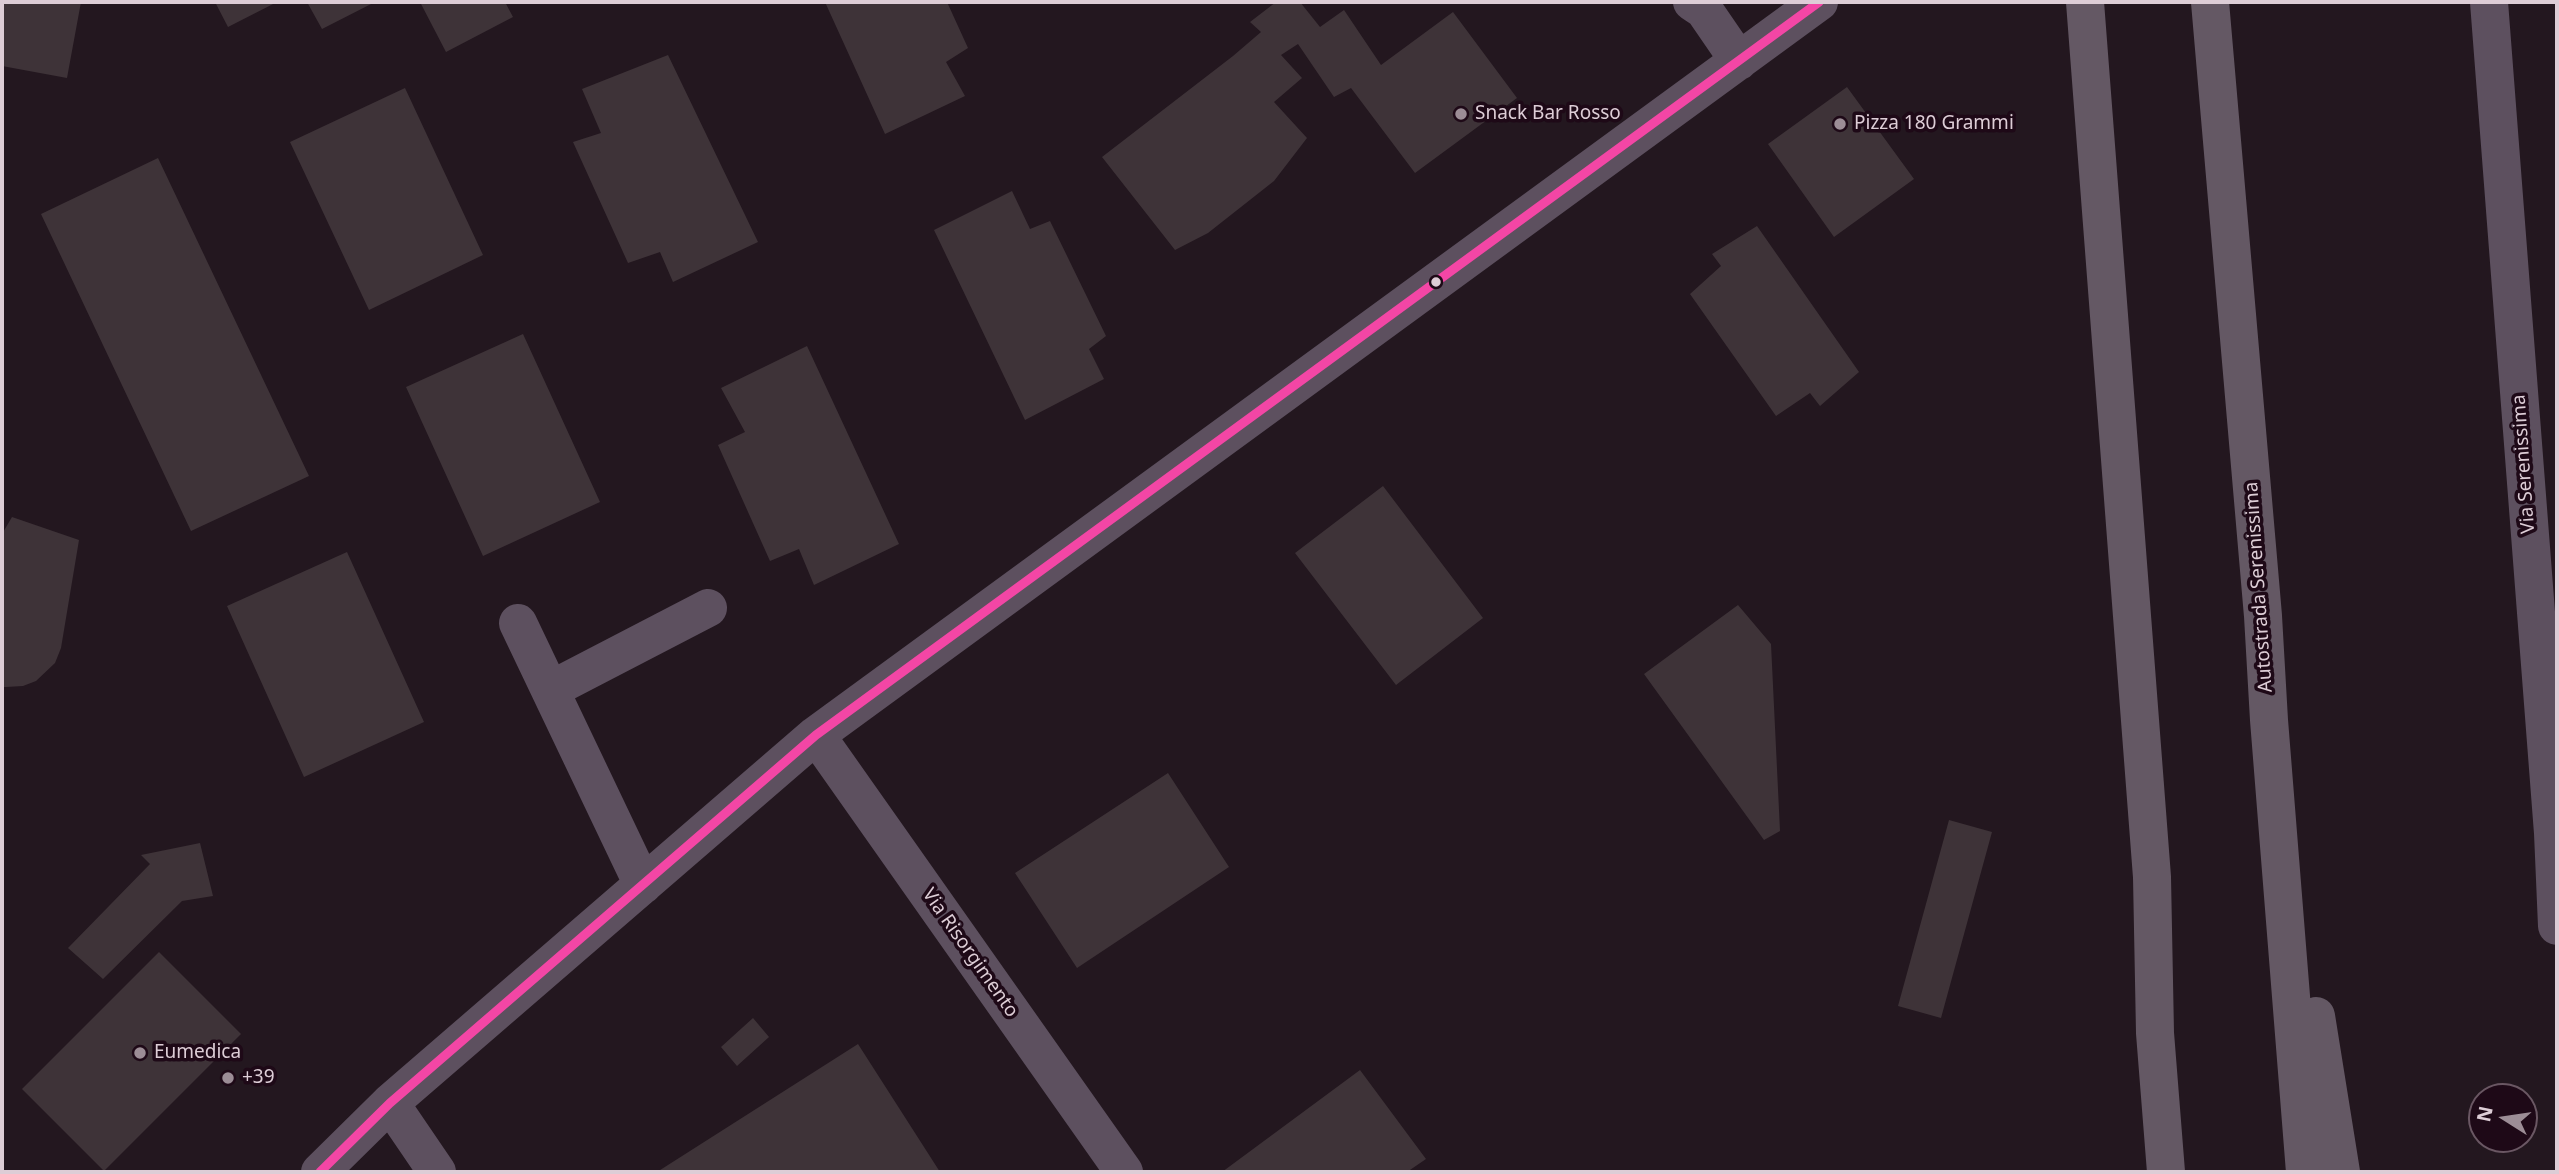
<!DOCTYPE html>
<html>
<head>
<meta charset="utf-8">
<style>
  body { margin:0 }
  #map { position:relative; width:2559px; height:1174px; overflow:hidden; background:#23171f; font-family:"Noto Sans",sans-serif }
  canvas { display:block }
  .frame { position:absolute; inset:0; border:4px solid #ddcdd6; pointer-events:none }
  .north { position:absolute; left:2468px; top:1083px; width:70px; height:70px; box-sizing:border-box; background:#1e0917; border:2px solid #6a5763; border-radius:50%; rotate:282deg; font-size:19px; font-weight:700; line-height:28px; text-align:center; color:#ddcdd6 }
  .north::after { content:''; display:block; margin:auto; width:24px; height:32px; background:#9c8d96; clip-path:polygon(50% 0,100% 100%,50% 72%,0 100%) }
</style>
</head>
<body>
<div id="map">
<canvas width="2559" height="1174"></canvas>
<div class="frame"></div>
<div class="north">N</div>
</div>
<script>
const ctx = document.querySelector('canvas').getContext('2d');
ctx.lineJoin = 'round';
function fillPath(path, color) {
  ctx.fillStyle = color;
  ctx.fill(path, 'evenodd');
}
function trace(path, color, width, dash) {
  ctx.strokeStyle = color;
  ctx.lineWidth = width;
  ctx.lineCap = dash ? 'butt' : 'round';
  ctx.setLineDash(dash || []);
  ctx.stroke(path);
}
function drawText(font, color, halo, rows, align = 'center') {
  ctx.font = font + ' "Noto Sans",sans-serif';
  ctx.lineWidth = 7;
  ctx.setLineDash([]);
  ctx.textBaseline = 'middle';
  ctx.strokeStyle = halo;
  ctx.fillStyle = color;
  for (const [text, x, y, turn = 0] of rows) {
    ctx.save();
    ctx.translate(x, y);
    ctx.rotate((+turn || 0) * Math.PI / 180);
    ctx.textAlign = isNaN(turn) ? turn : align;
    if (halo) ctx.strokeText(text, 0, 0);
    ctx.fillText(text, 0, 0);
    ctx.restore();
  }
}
const building = new Path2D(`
  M2,2H81L67,78L2,66Z
  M215,2H277L228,27Z
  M307,2H375L322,29Z
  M420,2H505L513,17L446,52Z
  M825,2H947L968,48L946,62L965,96L885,134Z
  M1276,2H1300L1320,27L1344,10L1381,65L1453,12L1517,98L1415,173L1351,88L1334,97L1298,44L1281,55L1302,78L1274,102L1307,138L1274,181L1208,233L1175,250L1102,157L1233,56L1261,32L1250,22Z
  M668,55L758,242L673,282L660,252L628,263L573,142L601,133L582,89Z
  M1847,87L1914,179L1834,237L1768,144Z
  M405,88L483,255L369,310L290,142Z
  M158,158L309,476L191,531L41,214Z
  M1012,191L1030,229L1050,221L1106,336L1089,349L1104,379L1025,420L934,230Z
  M1757,226L1859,372L1820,406L1810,393L1776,416L1690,294L1721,266L1712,254Z
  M523,334L600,502L483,556L406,387Z
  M807,346L899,544L814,585L799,549L770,561L718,445L745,432L721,388Z
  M1383,486L1483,618L1396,685L1295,553Z
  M12,517L79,540L61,648L55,663L36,681L23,686L6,687H2V534Z
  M347,552L424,722L304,777L227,606Z
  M1738,605L1771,644L1780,831L1764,840L1644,674Z
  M1168,773L1229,867L1077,968L1015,873Z
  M1949,820L1992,832L1941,1018L1898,1006Z
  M200,843L213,896L182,901L103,979L68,948L150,864L141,855Z
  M159,952L241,1034L104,1171L22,1089Z
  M753,1018L769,1037L737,1066L721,1047Z
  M858,1044L940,1172H657Z
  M1360,1070L1426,1159L1407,1172H1222Z`);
const minor = new Path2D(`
  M1692,2L1704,10L1739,61
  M2489,2L2553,833L2557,926
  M518,623L643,885
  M550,690L708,608
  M816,735L1124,1172
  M390,1103L437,1172
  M320,1172L390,1103L816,735L1819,2`);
const highway = new Path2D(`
  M2085,2L2152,877L2155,1033L2166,1172
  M2210,2L2263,616L2269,720L2305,1172
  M2316,1016L2341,1172`);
const bus1 = new Path2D(`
  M320,1172L390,1103L816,735L1819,2`);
const markers = [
  [1461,114,7,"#9c8d96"],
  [1840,124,7,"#9c8d96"],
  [1436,282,6,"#ddcdd6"],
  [140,1053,7,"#9c8d96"],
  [228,1078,7,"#9c8d96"]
];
const poiNames = [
  ["Snack Bar Rosso",1475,114],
  ["Pizza 180 Grammi",1854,124],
  ["Eumedica",154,1053],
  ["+39",242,1078]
];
const streetNames = [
  ["Via Serenissima",2524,464,-94],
  ["Autostrada Serenissima",2259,587,-94],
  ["Via Risorgimento",970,953,55]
];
fillPath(building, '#3e3338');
trace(minor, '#5d505f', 38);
trace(highway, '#645864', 38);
trace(bus1, '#f346a5', 9);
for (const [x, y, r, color] of markers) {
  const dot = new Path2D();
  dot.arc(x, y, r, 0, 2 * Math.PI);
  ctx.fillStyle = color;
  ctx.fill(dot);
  trace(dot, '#1e0917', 2.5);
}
drawText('19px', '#ddcdd6', '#1e0917', poiNames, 'left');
drawText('19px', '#ddcdd6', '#1e0917', streetNames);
</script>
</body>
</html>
